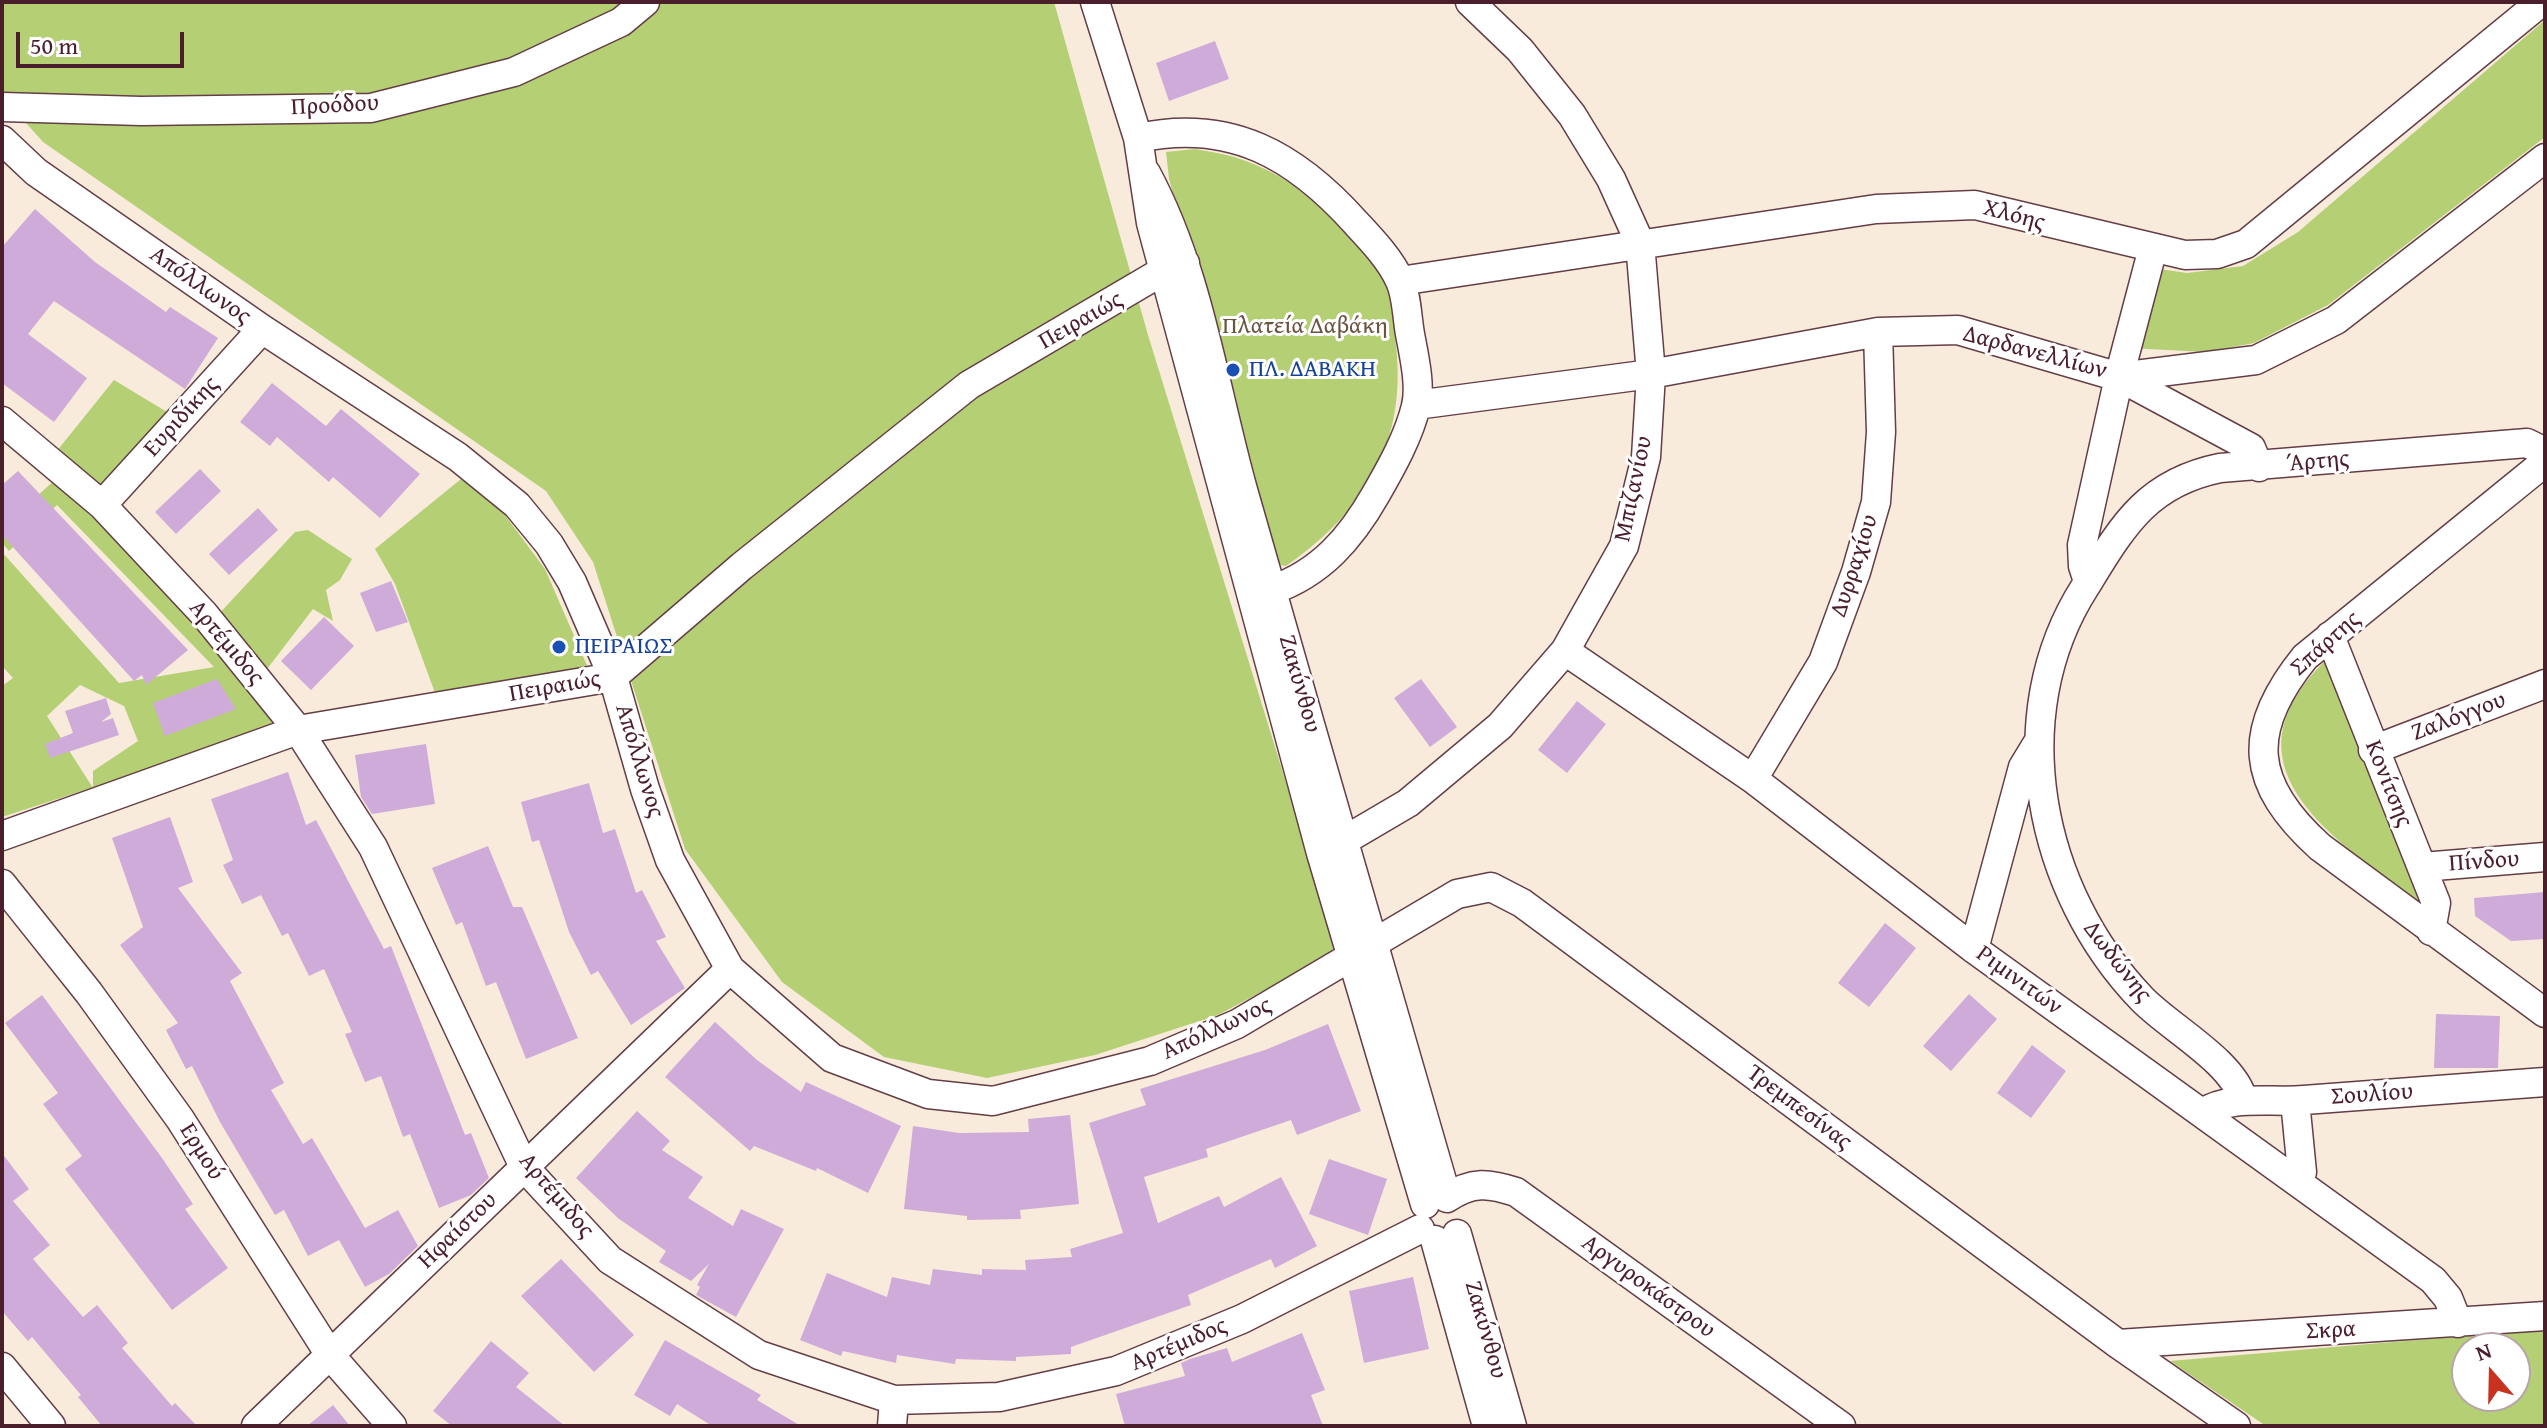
<!DOCTYPE html>
<html>
<head>
<meta charset="utf-8">
<style>
  body { margin:0 }
  #map { position:relative; width:2547px; height:1428px; overflow:hidden; background:#f9ebdc; font-family:"Gentium Book Plus",serif }
  canvas { display:block }
  .frame { position:absolute; inset:0; border:4px solid #4a1f2b; pointer-events:none }
  .north { position:absolute; left:2451px; top:1332px; width:80px; height:80px; box-sizing:border-box; background:#fff; border:2px solid #b7a5aa; border-radius:50%; rotate:340deg; font-size:22px; font-weight:700; line-height:32px; text-align:center; color:#4a1f2b }
  .north::after { content:''; display:block; margin:auto; width:28px; height:36px; background:#c8321e; clip-path:polygon(50% 0,100% 100%,50% 72%,0 100%) }
  .scale { position:absolute; left:16px; top:32px; width:168px; height:36px; box-sizing:border-box; border:4px solid #4a1f2b; border-top:0; padding-left:10px; font-size:24px; line-height:28px; white-space:nowrap; color:#4a1f2b; -webkit-text-stroke:6px #fff; paint-order:stroke }
</style>
</head>
<body>
<div id="map">
<canvas width="2547" height="1428"></canvas>
<div class="frame"></div>
<div class="north">N</div>
<div class="scale">50 m</div>
</div>
<script>
const ctx = document.querySelector('canvas').getContext('2d');
ctx.lineJoin = 'round';
function fillPath(path, color) {
  ctx.fillStyle = color;
  ctx.fill(path, 'evenodd');
}
function trace(path, color, width, dash) {
  ctx.strokeStyle = color;
  ctx.lineWidth = width;
  ctx.lineCap = dash ? 'butt' : 'round';
  ctx.setLineDash(dash || []);
  ctx.stroke(path);
}
function drawText(font, color, halo, rows, align = 'center') {
  ctx.font = font + ' "Gentium Book Plus",serif';
  ctx.lineWidth = 6;
  ctx.setLineDash([]);
  ctx.textBaseline = 'middle';
  ctx.strokeStyle = halo;
  ctx.fillStyle = color;
  for (const [text, x, y, turn = 0] of rows) {
    ctx.save();
    ctx.translate(x, y);
    ctx.rotate((+turn || 0) * Math.PI / 180);
    ctx.textAlign = isNaN(turn) ? turn : align;
    if (halo) ctx.strokeText(text, 0, 0);
    ctx.fillText(text, 0, 0);
    ctx.restore();
  }
}
const green = new Path2D(`
  M2,2H1054L1148,335L1338,951L1218,1015L1095,1055L987,1078L884,1057L782,982L685,849L593,562L546,491L43,142L2,96Z
  M2545,20V137L2328,305L2254,343L2206,352L2128,348L2140,266L2187,273L2243,266L2298,232Z
  M1195,149C1211,152 1228,154 1243,160C1303,181 1362,234 1389,292C1396,307 1394,330 1396,346C1407,443 1364,512 1286,566L1280,565L1169,179L1166,152Z
  M114,380L172,415L102,493L56,452Z
  M58,477L205,633L278,727L2,817V686L13,678L2,666V552L119,683L214,667L57,505L9,551L2,543V528ZM80,685L124,706L138,741L93,771V788L47,716Z
  M461,479L502,511L545,569L592,677L438,701L395,584L375,549Z
  M308,530L352,559L340,580L326,590L333,621L313,609L264,673L217,616L295,532Z
  M2325,661L2420,903C2338,841 2215,768 2325,661Z
  M2545,1329V1422L2541,1426H2266L2170,1361ZM2467,1348H2515V1396H2467Z`);
const building = new Path2D(`
  M1215,41L1229,79L1169,101L1156,63Z
  M35,209L95,262L166,312L170,307L218,338L185,389L54,301L28,334L87,378L54,422L2,383V247Z
  M272,383L326,426L341,409L420,474L380,518L333,477L329,482L277,437L270,446L240,422Z
  M200,469L221,491L176,534L155,512Z
  M18,471L188,650L146,685L142,675L134,681L2,535V485Z
  M258,508L278,530L229,575L209,554Z
  M391,581L408,622L376,632L360,593Z
  M324,617L354,646L311,690L281,661Z
  M217,679L236,709L165,736L153,703Z
  M1421,679L1457,727L1430,747L1394,698Z
  M106,698L111,714L101,722L113,718L119,735L50,758L45,744L73,733L65,711Z
  M1577,701L1606,724L1567,773L1538,750Z
  M426,744L435,804L372,814L361,797L355,755Z
  M288,772L306,825L316,820L384,949L391,946L465,1135L471,1133L489,1178L471,1195L439,1208L410,1134L403,1137L381,1076L365,1082L345,1034L352,1032L324,969L309,976L288,933L282,936L261,895L242,904L223,865L233,860L211,799Z
  M589,783L603,833L615,829L636,893L642,890L666,937L656,941L685,988L631,1025L598,971L591,975L569,932L539,840L532,842L521,802Z
  M170,817L193,882L178,888L242,973L230,981L284,1083L271,1090L303,1144L312,1138L365,1228L398,1210L418,1246L389,1274L365,1287L339,1240L308,1256L284,1210L275,1215L220,1122L192,1066L186,1069L166,1030L178,1023L120,945L143,927L112,838Z
  M488,846L513,907H522L578,1038L526,1059L496,982L486,986L462,922L456,925L432,868Z
  M2545,892V939L2511,941L2475,916L2474,898Z
  M1885,923L1916,948L1869,1007L1838,983Z
  M1969,994L1997,1019L1951,1071L1923,1046Z
  M42,995L162,1158L193,1204L185,1209L228,1268L172,1310L65,1169L82,1156L43,1104L58,1093L5,1023Z
  M2436,1014L2500,1016L2498,1068H2434Z
  M715,1022L757,1060L801,1092L806,1082L901,1126L868,1193L817,1168L816,1171L754,1146L750,1151L665,1077Z
  M1328,1024L1361,1111L1297,1135L1291,1120L1206,1149L1208,1157L1144,1177L1158,1223L1219,1196L1224,1207L1281,1177L1317,1246L1275,1268L1271,1259L1188,1295L1191,1305L1071,1347V1354L1016,1357V1361L956,1359L955,1364L897,1355L896,1363L843,1351L841,1356L800,1340L827,1273L887,1297L892,1277L930,1285L933,1269L982,1275V1269L1026,1270L1025,1260L1072,1257L1070,1249L1123,1233L1089,1123L1146,1105L1140,1089L1265,1050Z
  M2032,1045L2066,1071L2031,1118L1997,1093Z
  M637,1111L670,1141L662,1150L703,1177L688,1198L733,1226L741,1209L784,1229L736,1317L696,1295L700,1287L697,1285L709,1264L691,1281L659,1262L666,1251L619,1219L576,1178Z
  M1070,1115L1079,1204L1020,1210L1021,1219L967,1220V1216L904,1209L913,1126L959,1133L1029,1132L1028,1119Z
  M2,1153L29,1189L13,1201L50,1245L33,1259L83,1317L97,1305L128,1343L122,1348L172,1406L175,1403L197,1426H102L78,1397L81,1395L32,1337L28,1341L2,1311Z
  M1329,1159L1387,1179L1368,1235L1309,1214Z
  M561,1259L634,1335L594,1372L521,1296Z
  M1413,1277L1429,1349L1364,1363L1349,1291Z
  M1302,1333L1325,1390L1311,1395L1323,1426H1125L1116,1394L1185,1376L1181,1363L1190,1359L1227,1348L1232,1362Z
  M665,1340L761,1395L757,1400L801,1426H712L677,1404L670,1416L634,1395Z
  M491,1341L529,1373L516,1387L565,1426H452L433,1411Z
  M333,1405L350,1426H307Z`);
const minor = new Path2D(`
  M1095,2L1138,138L1151,223L1321,853L1425,1204
  M2,107L141,111L371,108L514,72L621,22L645,2
  M1138,138C1231,118 1296,156 1356,223C1371,239 1391,260 1400,281C1407,296 1407,318 1410,334C1414,356 1421,385 1416,406C1409,436 1391,468 1376,494C1351,538 1321,573 1272,590
  M2,140L36,172L262,329L458,457L517,505L549,544L572,582L613,677L645,789L670,860L730,969L832,1058L928,1094L993,1101L1150,1061L1237,1024L1457,894L1491,887L1522,903L2118,1344L2236,1426
  M1146,173C1199,271 1213,383 1243,490C1311,726 1377,962 1447,1198C1472,1181 1489,1183 1516,1192L1841,1426
  M1400,281L1876,209L1975,205L2185,255L2217,254L2246,244L2541,2
  M2119,377L2251,448L2259,467
  M1416,405L1651,374L1878,332L1958,330L2119,377L2256,360L2336,320L2545,158
  M2,421L102,505L204,614L298,730L373,847L524,1167L610,1260L759,1355L894,1400L999,1397L1116,1371L1242,1319L1420,1229
  M2545,462L2305,657C2245,731 2250,784 2320,847L2545,1013
  M102,505L262,329
  M2088,581L2083,566L2082,545L2119,377L2153,248
  M2330,636L2436,903L2431,931
  M1565,651L1753,779L1974,949L2433,1280L2448,1298L2458,1323
  M2373,750L2545,684
  M1753,779L1823,662L1856,572L1876,502L1881,432L1878,332
  M2,836L298,730L613,677L742,566L969,385L1163,271L1185,263
  M1328,850L1408,803L1500,726L1565,651L1624,546L1646,457L1651,374L1640,243L1611,179L1572,115L1520,50L1470,2
  M2422,867L2545,857
  M2,884L89,993L180,1119L330,1355L392,1426
  M1974,949L2023,767L2037,744
  M2243,1100C2234,1062 2170,1028 2142,999C2039,892 2002,717 2085,587C2122,527 2146,483 2220,468L2527,443L2545,452
  M2295,1101L2302,1172L2298,1182
  M2202,1113C2233,1094 2269,1103 2304,1100C2385,1094 2465,1088 2545,1082
  M1457,1234L1512,1426
  M1435,1240L1487,1426
  M2118,1344L2545,1316
  M2,1367L51,1426
  M256,1426L730,969
  M892,1426L894,1400`);
const markers = [
  [1233,370,8,"#1a4fb4"],
  [559,647,8,"#1a4fb4"]
];
const streetNames = [
  ["Προόδου",335,106,-3],
  ["Χλόης",2014,216,15],
  ["Απόλλωνος",200,286,35],
  ["Πειραιώς",1081,321,-30],
  ["Δαρδανελλίων",2035,353,15],
  ["Ευριδίκης",182,417,-48],
  ["Άρτης",2318,462,-5],
  ["Μπιζανίου",1634,489,-78],
  ["Δυρραχίου",1855,566,-72],
  ["Αρτέμιδος",226,643,50],
  ["Σπάρτης",2326,644,-42],
  ["Ζακύνθου",1299,684,74],
  ["Πειραιώς",555,687,-10],
  ["Ζαλόγγου",2459,717,-21],
  ["Απόλλωνος",639,761,73],
  ["Κονίτσης",2388,784,68],
  ["Πίνδου",2484,862,-4],
  ["Δωδώνης",2117,962,52],
  ["Ριμινιτών",2019,981,36],
  ["Απόλλωνος",1217,1029,-25],
  ["Σουλίου",2372,1095,-4],
  ["Τρεμπεσίνας",1799,1108,37],
  ["Ερμού",201,1152,58],
  ["Αρτέμιδος",556,1196,50],
  ["Ηφαίστου",458,1231,-44],
  ["Αργυροκάστρου",1648,1287,36],
  ["Ζακύνθου",1485,1330,74],
  ["Σκρα",2331,1331,-3],
  ["Αρτέμιδος",1179,1345,-23]
];
const parkNames = [
  ["Πλατεία Δαβάκη",1305,327]
];
const transitNames = [
  ["ΠΛ. ΔΑΒΑΚΗ",1249,370],
  ["ΠΕΙΡΑΙΩΣ",575,647]
];
fillPath(green, '#b5cf75');
fillPath(building, '#cfabda');
trace(minor, '#643e46', 31);
trace(minor, '#fff', 28);
for (const [x, y, r, color] of markers) {
  const dot = new Path2D();
  dot.arc(x, y, r, 0, 2 * Math.PI);
  ctx.fillStyle = color;
  ctx.fill(dot);
  trace(dot, '#fff', 3);
}
drawText('24px', '#4a1f2b', '#fff', streetNames);
drawText('24px', '#6a5441', '#fff', parkNames);
drawText('24px', '#164399', '#fff', transitNames, 'left');
</script>
</body>
</html>
